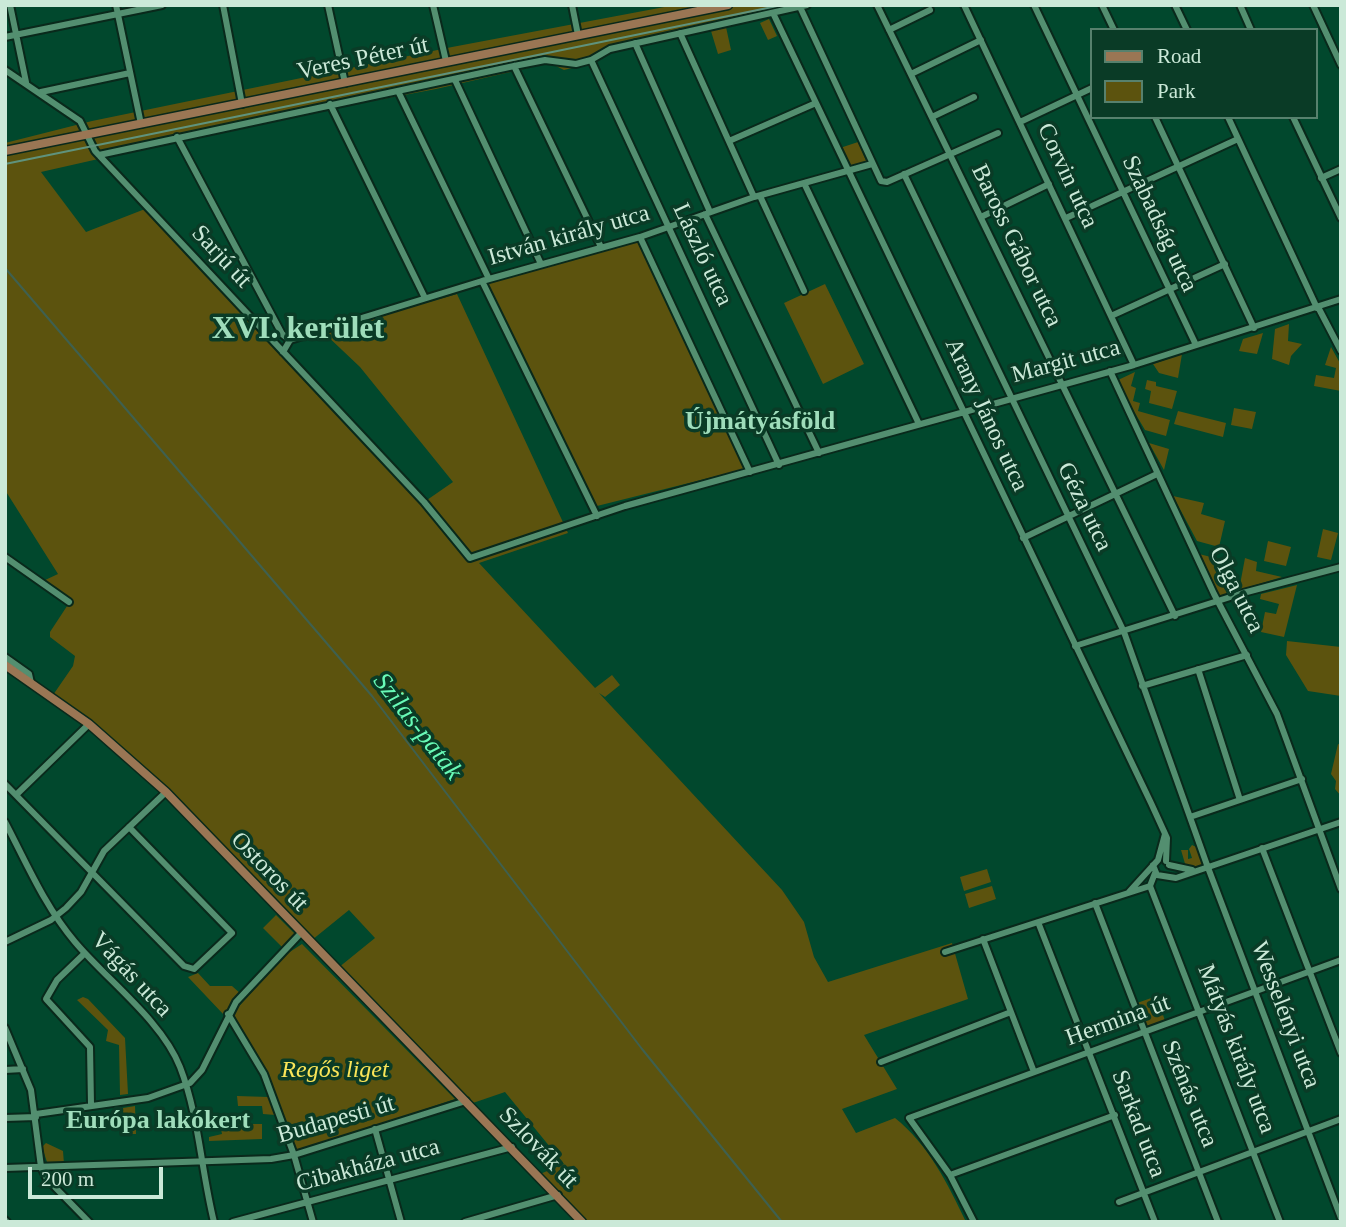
<!DOCTYPE html>
<html>
<head>
<meta charset="utf-8">
<style>
  body { margin:0 }
  #map { position:relative; width:1346px; height:1227px; overflow:hidden; background:#01482d; font-family:Georgia,serif }
  canvas { display:block }
  .frame { position:absolute; inset:0; border:7px solid #cbe9d8; pointer-events:none }
  .legend { position:absolute; left:1090px; top:28px; width:228px; height:91px; box-sizing:border-box; background:#0a3b26; border:2px solid #57816d; margin:0; padding:9px 12px; list-style:none; font-size:21px; color:#cbe9d8 }
  .legend li { display:flex; align-items:center; gap:14px; height:35px }
  .legend b { width:35px; border:2px solid #57816d }
  .scale { position:absolute; left:28px; top:1167px; width:135px; height:32px; box-sizing:border-box; border:4px solid #cbe9d8; border-top:0; padding-left:9px; font-size:21px; line-height:24px; white-space:nowrap; color:#cbe9d8; -webkit-text-stroke:5px #0a3b26; paint-order:stroke }
</style>
</head>
<body>
<div id="map">
<canvas width="1346" height="1227"></canvas>
<div class="frame"></div>
<ul class="legend">
<li><b style="height:9px;background:#9a7654"></b>Road</li>
<li><b style="height:19px;background:#5c530e"></b>Park</li>
</ul>
<div class="scale">200 m</div>
</div>
<script>
const ctx = document.querySelector('canvas').getContext('2d');
ctx.lineJoin = 'round';
function fillPath(path, color) {
  ctx.fillStyle = color;
  ctx.fill(path, 'evenodd');
}
function trace(path, color, width, dash) {
  ctx.strokeStyle = color;
  ctx.lineWidth = width;
  ctx.lineCap = dash ? 'butt' : 'round';
  ctx.setLineDash(dash || []);
  ctx.stroke(path);
}
function drawText(font, color, halo, rows, align = 'center') {
  ctx.font = font + ' Georgia,serif';
  ctx.lineWidth = 7;
  ctx.setLineDash([]);
  ctx.textBaseline = 'middle';
  ctx.strokeStyle = halo;
  ctx.fillStyle = color;
  for (const [text, x, y, turn = 0] of rows) {
    ctx.save();
    ctx.translate(x, y);
    ctx.rotate((+turn || 0) * Math.PI / 180);
    ctx.textAlign = isNaN(turn) ? turn : align;
    if (halo) ctx.strokeText(text, 0, 0);
    ctx.fillText(text, 0, 0);
    ctx.restore();
  }
}
const green = new Path2D(`
  M675,5L812,6C783,14 756,19 726,27L731,50L718,54L711,31L613,51L589,64L564,70L550,63L436,89L266,121L41,172L86,232L145,209L277,350L284,347L427,500L453,482L360,367L323,332L457,294L568,533L479,563L595,688L612,675L620,685L605,697L599,693L782,890L804,922L814,957L828,982L952,943L968,999L864,1035L897,1089L842,1109L856,1133L895,1118C928,1144 948,1184 966,1222H585L540,1174L564,1164L505,1092L470,1104L338,968L375,938L349,910L312,940L167,790L53,695L73,666L75,656L50,637V632L71,600L43,581L58,574L5,490V143L92,121L452,47Z
  M769,19L777,36L768,40L760,23Z
  M858,142L867,163L849,167L840,148Z
  M637,241L745,469L597,506L487,283Z
  M825,284L864,364L823,384L784,303Z
  M1289,324L1288,341L1302,344L1291,356L1289,365L1272,359L1275,329Z
  M1263,333L1257,354L1239,351L1243,339Z
  M1331,347L1341,365V391L1314,386L1316,375L1334,378L1336,368L1325,365Z
  M1182,354L1178,378L1159,373L1153,364Z
  M1135,372L1131,386L1136,388L1133,401L1140,403L1138,411L1170,420L1166,436L1145,430L1116,381Z
  M1147,380L1156,382V386L1177,391L1172,409L1149,403L1151,391L1145,389Z
  M1234,408L1256,412L1252,429L1231,425Z
  M1178,411L1226,423L1223,437L1174,424Z
  M1149,443L1169,449L1164,470Z
  M1173,496L1204,503L1201,514L1225,521L1219,547L1197,541Z
  M1323,529L1338,533L1331,560L1317,557Z
  M1268,541L1291,547L1286,566L1264,561Z
  M1199,554L1219,559L1217,567L1224,569L1222,583L1238,587L1236,592L1220,597Z
  M1245,558L1257,562L1256,571L1282,577L1239,590Z
  M1297,585L1284,637L1261,632L1265,612L1276,614L1279,604L1260,599L1261,594Z
  M1287,641L1341,647V696L1308,691L1286,655Z
  M1338,744L1341,745V796L1335,789L1336,781L1331,774Z
  M1192,845L1198,848L1203,864L1192,869L1186,867L1181,850H1188V859L1192,858L1189,849Z
  M987,869L991,882L964,891L960,877Z
  M992,886L996,899L969,908L965,894Z
  M276,915L297,936L284,949L263,928Z
  M302,944L455,1099L295,1153L266,1073L233,1013L285,955Z
  M198,973L210,986H232L241,994L224,1015L188,977Z
  M1157,996L1165,1021L1146,1027L1137,1003Z
  M83,997L88,999L125,1038L128,1094L120,1095L119,1045L106,1041L108,1030L77,1000Z
  M237,1096L269,1097L275,1115L263,1114L262,1106H238Z
  M135,1106L136,1134H124L123,1108Z
  M220,1124H262V1139L209,1141V1137L222,1134Z
  M46,1143L63,1151L64,1164L48,1165L42,1147Z`);
const stream = new Path2D(`
  M5,268L372,696L642,1049L782,1222`);
const minor = new Path2D(`
  M10,5L26,82
  M116,5L141,124
  M223,5L242,104
  M328,5L345,83
  M433,5L446,61
  M572,5L578,35
  M877,5L1175,616
  M964,5L1134,365
  M1034,5L1196,345
  M1102,5L1114,30
  M1175,5L1187,30
  M1240,5L1251,30
  M1313,5L1341,65
  M800,7L881,181L887,182L998,133
  M773,13L1151,803L1167,838L1166,861
  M889,30L930,10
  M680,33L754,197
  M5,37L162,5
  M635,43L710,212
  M591,60L779,465
  M514,66L601,247
  M5,70L80,121L95,151L424,502L470,558L625,506L1134,365L1341,299
  M911,74L981,40
  M455,80L541,264
  M398,91L489,279
  M41,92L130,73
  M330,104L425,298
  M932,117L974,97
  M1155,117L1254,328
  M1228,117L1317,308
  M1293,117L1341,218
  M1020,122L1092,88
  M177,137L282,334L290,340
  M729,141L816,103
  M99,155L514,66L545,60L576,64L591,60L610,49L807,5
  M904,174L1124,632L1207,865L1341,1218
  M1321,178L1341,169
  M804,183L919,424
  M760,196L804,291
  M705,214L819,453
  M981,217L1049,184
  M1066,218L1238,139
  M640,237L750,472
  M482,281L597,516
  M1318,307L1341,351
  M1111,316L1225,264
  M283,352L290,340L482,281L640,237L754,197L872,164
  M1110,371L1214,594L1277,714L1341,889
  M1023,538L1157,474
  M5,557L69,602
  M1075,646L1243,593L1341,567
  M5,657L29,674L31,683
  M1198,669L1240,800
  M1142,686L1247,655
  M5,784L184,966L194,969L232,933L129,827
  M16,795L89,724
  M1190,817L1302,779
  M5,822C26,862 45,907 75,942C107,980 162,1021 180,1067C199,1116 201,1170 214,1222
  M1262,848L1341,1053
  M1153,865L1157,875L1176,878L1341,822
  M1169,865L1192,870
  M1155,873L1150,886L1280,1222
  M1129,892L1158,860L1165,834
  M1095,903L1218,1222
  M1038,922L1155,1222
  M983,939L1034,1072
  M5,942L51,920L66,908L81,892L104,851L166,792
  M945,952L1150,886
  M85,953L57,980L46,999L90,1047L91,1104
  M228,1014L264,1074L294,1155L313,1222
  M5,1028L31,1090L41,1167L47,1179L89,1222
  M881,1062L1011,1012
  M5,1070L23,1069
  M36,1114L148,1098L190,1083L202,1070L236,1002L301,933
  M5,1118L36,1117
  M375,1129L401,1222
  M5,1168L271,1159L294,1155L466,1101
  M950,1175L1115,1115
  M1119,1202L1341,1119
  M5,1220L7,1222
  M233,1222L512,1147
  M465,1222L558,1195
  M974,1222L950,1175L909,1118L1341,960`);
const major = new Path2D(`
  M5,151L728,5
  M5,665L89,724L166,792L582,1222`);
const tram = new Path2D(`
  M5,164L782,5`);
const streetNames = [
  ["Veres Péter út",363,59,-12],
  ["Corvin utca",1067,176,65],
  ["Szabadság utca",1159,224,65],
  ["István király utca",569,236,-16],
  ["Baross Gábor utca",1016,246,64],
  ["László utca",702,255,65],
  ["Sarjú út",221,257,47],
  ["Margit utca",1066,362,-15],
  ["Arany János utca",986,415,65],
  ["Géza utca",1084,507,64],
  ["Olga utca",1236,590,63],
  ["Ostoros út",269,872,46],
  ["Vágás utca",131,975,47],
  ["Wesselényi utca",1285,1015,69],
  ["Hermina út",1118,1021,-20],
  ["Mátyás király utca",1236,1049,69],
  ["Szénás utca",1189,1094,68],
  ["Budapesti út",336,1120,-16],
  ["Sarkad utca",1138,1124,69],
  ["Szlovák út",538,1148,46],
  ["Cibakháza utca",368,1166,-15]
];
const parkNames = [
  ["Regős liget",335,1071]
];
const neighbourhoodNames = [
  ["Újmátyásföld",760,422],
  ["Európa lakókert",158,1121]
];
const waterNames = [
  ["Szilas-patak",417,727,52]
];
const districtNames = [
  ["XVI. kerület",298,330]
];
fillPath(green, '#5c530e');
trace(stream, '#3e6050', 2);
trace(minor, '#09291b', 10);
trace(major, '#09291b', 11);
trace(minor, '#538f70', 6);
trace(major, '#9a7654', 8);
trace(tram, '#5f937d', 2);
drawText('24px', '#cbe9d8', '#0a3b26', streetNames);
drawText('italic 24px', '#fae558', '#0a3b26', parkNames);
drawText('bold 26px', '#9fddbb', '#0a3b26', neighbourhoodNames);
drawText('italic 26px', '#68fab7', '#0a3b26', waterNames);
drawText('bold 32px', '#9fddbb', '#0a3b26', districtNames);
</script>
</body>
</html>
